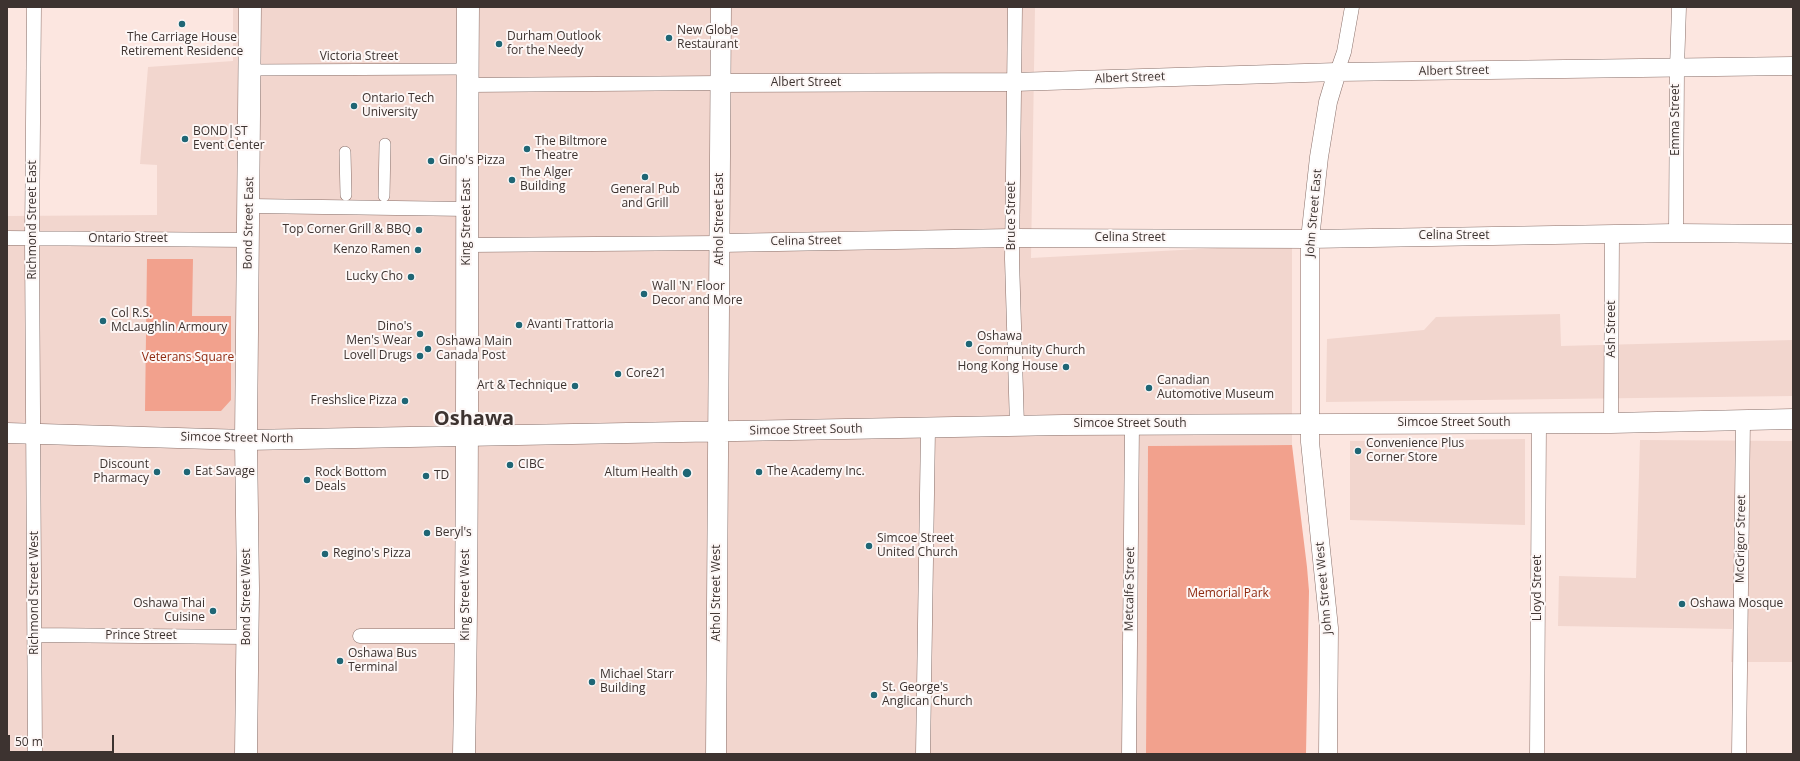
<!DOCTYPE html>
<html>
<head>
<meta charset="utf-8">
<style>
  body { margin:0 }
  #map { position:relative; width:1800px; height:761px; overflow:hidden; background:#fce6e0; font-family:"Open Sans",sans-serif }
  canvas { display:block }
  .frame { position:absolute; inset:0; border:8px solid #3d3330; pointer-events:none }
  .scale { position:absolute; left:8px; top:735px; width:106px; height:18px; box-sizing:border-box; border:2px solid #3d3330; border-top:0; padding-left:5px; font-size:12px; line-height:14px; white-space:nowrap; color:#3d3330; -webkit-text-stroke:3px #fdf7f6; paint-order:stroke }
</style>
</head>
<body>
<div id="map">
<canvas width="1800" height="761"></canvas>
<div class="frame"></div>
<div class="scale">50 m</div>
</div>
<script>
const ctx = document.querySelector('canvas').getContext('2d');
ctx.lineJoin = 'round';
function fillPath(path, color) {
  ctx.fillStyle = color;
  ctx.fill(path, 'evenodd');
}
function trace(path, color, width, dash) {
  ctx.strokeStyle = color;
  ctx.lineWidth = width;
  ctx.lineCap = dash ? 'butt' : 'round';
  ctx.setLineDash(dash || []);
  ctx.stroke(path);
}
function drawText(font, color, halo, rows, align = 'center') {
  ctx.font = font + ' "Open Sans",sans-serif';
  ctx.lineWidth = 4;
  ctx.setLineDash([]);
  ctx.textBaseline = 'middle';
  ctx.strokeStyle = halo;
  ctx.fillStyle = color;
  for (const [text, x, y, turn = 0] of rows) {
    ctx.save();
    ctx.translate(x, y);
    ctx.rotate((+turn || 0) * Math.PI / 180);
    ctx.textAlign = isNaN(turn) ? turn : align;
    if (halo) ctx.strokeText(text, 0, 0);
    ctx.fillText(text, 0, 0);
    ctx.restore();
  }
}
const built = new Path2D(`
  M233,7H1035L1031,258L1292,244V445L1148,446L1146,754H7V216L157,215V165L140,164L148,67L233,61Z
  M1560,314L1561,346L1793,340V396L1326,402L1327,339L1424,330L1436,317Z
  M1525,439V525L1350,520V441Z
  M1640,440L1793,441V662H1731L1732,629L1558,626L1559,576L1636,578Z`);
const green = new Path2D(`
  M147,259H193L192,316H231V400L221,411H145Z
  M1292,445L1307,567L1309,591L1306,754H1146L1148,446Z`);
const pedestrian = new Path2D(`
  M250,70L468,69
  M345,152L346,195
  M384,196L385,144`);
const minor = new Path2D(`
  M34,7L32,239L35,754
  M1015,7L1012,259L1017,426
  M1337,72L1344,52L1352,7
  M468,85L721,83
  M250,206L468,209
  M1676,233L1677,68L1679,7
  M7,238L249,240
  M468,245L720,243
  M1611,423L1612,235
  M35,635L246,637
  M360,636H466
  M923,754L928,429
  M1129,754L1132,424
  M1537,754L1539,423
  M1739,754L1743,420`);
const tertiary = new Path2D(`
  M721,83L1014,82L1337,72L1793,66
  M720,243L1012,238L1310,239L1676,233L1793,234
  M1328,754L1329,628L1310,442V239L1319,157L1328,102L1337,72`);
const secondary = new Path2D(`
  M7,433L246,440L1063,425L1611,423L1793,419
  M716,754L721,7`);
const primary = new Path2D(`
  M246,754L248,589L246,440L250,7
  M464,754C469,505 466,256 468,7`);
const markers = [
  [182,24,4,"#1f6675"],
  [669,38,4,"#1f6675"],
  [499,44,4,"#1f6675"],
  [354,106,4,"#1f6675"],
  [185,139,4,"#1f6675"],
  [527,149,4,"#1f6675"],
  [431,161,4,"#1f6675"],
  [645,177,4,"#1f6675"],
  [512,180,4,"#1f6675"],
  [419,230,4,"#1f6675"],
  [418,250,4,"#1f6675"],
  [411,277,4,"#1f6675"],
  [644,294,4,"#1f6675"],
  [103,321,4,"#1f6675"],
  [519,325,4,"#1f6675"],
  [420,334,4,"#1f6675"],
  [969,344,4,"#1f6675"],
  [428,349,4,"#1f6675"],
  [420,356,4,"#1f6675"],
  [1066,367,4,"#1f6675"],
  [618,374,4,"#1f6675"],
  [575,386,4,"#1f6675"],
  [1149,388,4,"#1f6675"],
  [405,401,4,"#1f6675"],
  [1358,451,4,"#1f6675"],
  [510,465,4,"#1f6675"],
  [157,472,4,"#1f6675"],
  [187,472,4,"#1f6675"],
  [759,472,4,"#1f6675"],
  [687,473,5,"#1f6675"],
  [426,476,4,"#1f6675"],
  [307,480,4,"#1f6675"],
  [427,533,4,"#1f6675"],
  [869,546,4,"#1f6675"],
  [325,554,4,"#1f6675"],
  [1682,604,4,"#1f6675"],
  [213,611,4,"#1f6675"],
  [340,661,4,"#1f6675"],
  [592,682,4,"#1f6675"],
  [874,695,4,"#1f6675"]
];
const poiNames = [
  ["New Globe",677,31],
  ["Restaurant",677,45],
  ["Durham Outlook",507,37],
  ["for the Needy",507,51],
  ["The Carriage House",182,38,"center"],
  ["Retirement Residence",182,52,"center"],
  ["Ontario Tech",362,99],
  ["University",362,113],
  ["BOND|ST",193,132],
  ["Event Center",193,146],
  ["The Biltmore",535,142],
  ["Theatre",535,156],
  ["Gino's Pizza",439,161],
  ["The Alger",520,173],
  ["Building",520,187],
  ["General Pub",645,190,"center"],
  ["and Grill",645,204,"center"],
  ["Top Corner Grill & BBQ",411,230,"right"],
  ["Kenzo Ramen",410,250,"right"],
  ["Lucky Cho",403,277,"right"],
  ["Wall 'N' Floor",652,287],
  ["Decor and More",652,301],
  ["Col R.S.",111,314],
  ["McLaughlin Armoury",111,328],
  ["Avanti Trattoria",527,325],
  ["Dino's",412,327,"right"],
  ["Men's Wear",412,341,"right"],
  ["Oshawa",977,337],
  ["Community Church",977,351],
  ["Oshawa Main",436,342],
  ["Canada Post",436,356],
  ["Lovell Drugs",412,356,"right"],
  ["Hong Kong House",1058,367,"right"],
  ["Core21",626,374],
  ["Canadian",1157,381],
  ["Automotive Museum",1157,395],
  ["Art & Technique",567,386,"right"],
  ["Freshslice Pizza",397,401,"right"],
  ["Convenience Plus",1366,444],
  ["Corner Store",1366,458],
  ["Discount",149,465,"right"],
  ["Pharmacy",149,479,"right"],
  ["CIBC",518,465],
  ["Eat Savage",195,472],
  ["The Academy Inc.",767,472],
  ["Rock Bottom",315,473],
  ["Deals",315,487],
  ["Altum Health",678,473,"right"],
  ["TD",434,476],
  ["Beryl's",435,533],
  ["Simcoe Street",877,539],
  ["United Church",877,553],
  ["Regino's Pizza",333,554],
  ["Oshawa Thai",205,604,"right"],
  ["Cuisine",205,618,"right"],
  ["Oshawa Mosque",1690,604],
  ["Oshawa Bus",348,654],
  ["Terminal",348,668],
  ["Michael Starr",600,675],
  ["Building",600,689],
  ["St. George's",882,688],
  ["Anglican Church",882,702]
];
const streetNames = [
  ["Victoria Street",359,57],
  ["Albert Street",1454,71,-1],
  ["Albert Street",1130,78,-2],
  ["Albert Street",806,83],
  ["Emma Street",1676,120,-90],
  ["John Street East",1314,213,-85],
  ["Bruce Street",1012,216,-90],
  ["Athol Street East",720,219,-90],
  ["Richmond Street East",33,220,-90],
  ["King Street East",467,222,-90],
  ["Bond Street East",249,223,-89],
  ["Celina Street",1454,236],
  ["Celina Street",1130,238],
  ["Ontario Street",128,239],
  ["Celina Street",806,241,-1],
  ["Ash Street",1612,329,-90],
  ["Simcoe Street South",1454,423],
  ["Simcoe Street South",1130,424],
  ["Simcoe Street South",806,430,-1],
  ["Simcoe Street North",237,438,1],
  ["McGrigor Street",1741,539,-89],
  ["John Street West",1324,588,-95],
  ["Lloyd Street",1538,588,-90],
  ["Metcalfe Street",1130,589,-89],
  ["Richmond Street West",35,593,-90],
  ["Athol Street West",717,593,-90],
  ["King Street West",466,595,-90],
  ["Bond Street West",247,597,-90],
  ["Prince Street",141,636]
];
const parkNames = [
  ["Veterans Square",188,358],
  ["Memorial Park",1228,594]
];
const townNames = [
  ["Oshawa",474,419]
];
fillPath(built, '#f2d6ce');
fillPath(green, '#f2a18d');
trace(pedestrian, '#886f69', 12);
trace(minor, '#886f69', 15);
trace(tertiary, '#886f69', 19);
trace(secondary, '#886f69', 21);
trace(primary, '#886f69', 23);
trace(pedestrian, '#fff', 11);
trace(minor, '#fff', 14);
trace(tertiary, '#fff', 18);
trace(secondary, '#fff', 20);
trace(primary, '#fff', 22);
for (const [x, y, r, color] of markers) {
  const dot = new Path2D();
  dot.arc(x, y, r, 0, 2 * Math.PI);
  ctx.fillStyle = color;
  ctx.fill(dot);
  trace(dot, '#fdf7f6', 1.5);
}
drawText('12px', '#3d3330', '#fdf7f6', poiNames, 'left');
drawText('12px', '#3d3330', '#fdf7f6', streetNames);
drawText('12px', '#8f2a10', '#fdf7f6', parkNames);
drawText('bold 20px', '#3d3330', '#fdf7f6', townNames);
</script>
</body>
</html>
